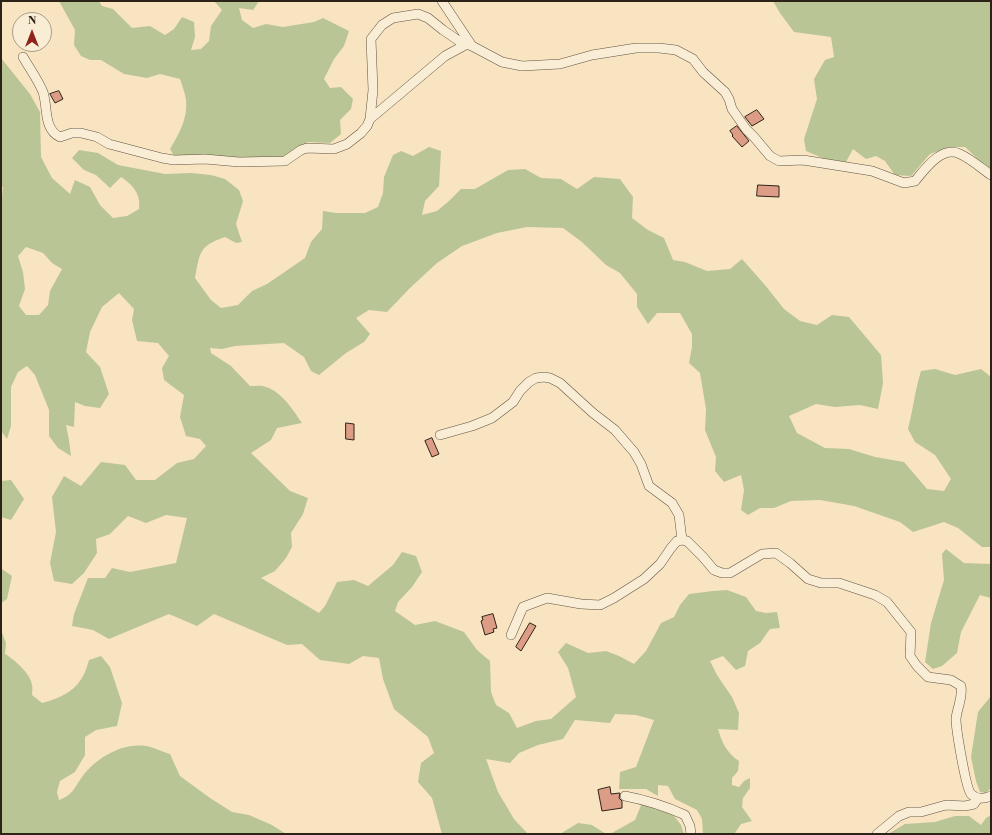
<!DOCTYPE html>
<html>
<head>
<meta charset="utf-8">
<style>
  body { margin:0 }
  #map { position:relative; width:992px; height:835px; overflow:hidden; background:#f8e4c0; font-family:"Libre Bodoni",serif }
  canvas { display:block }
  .frame { position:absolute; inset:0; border:2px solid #2d2218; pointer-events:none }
  .north { position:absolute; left:12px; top:12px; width:40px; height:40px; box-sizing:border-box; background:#faedd6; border:1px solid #a89c8a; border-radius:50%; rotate:0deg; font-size:11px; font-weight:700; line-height:16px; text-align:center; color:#2d2218 }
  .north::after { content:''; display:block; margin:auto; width:14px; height:18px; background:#8f2418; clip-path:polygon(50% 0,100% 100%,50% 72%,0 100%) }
</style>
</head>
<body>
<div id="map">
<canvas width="992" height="835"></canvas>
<div class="frame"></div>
<div class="north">N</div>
</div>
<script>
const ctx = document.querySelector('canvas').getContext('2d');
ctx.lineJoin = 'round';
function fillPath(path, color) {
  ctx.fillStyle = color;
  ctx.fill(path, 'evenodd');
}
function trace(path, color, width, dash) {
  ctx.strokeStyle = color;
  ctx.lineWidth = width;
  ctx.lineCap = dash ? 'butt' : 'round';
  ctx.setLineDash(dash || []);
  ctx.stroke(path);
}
const green = new Path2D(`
  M59,1H99L102,6L113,9L132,28L150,26L165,35L174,29L182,17L194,22L195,37L191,50L201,49L209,41L211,26L222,10L214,1H259L253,10L239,8L242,20L253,28L266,24L283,27L314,22L323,18L349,31L344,46L334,59L324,79L330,88L341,87L353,99L351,109L340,120L341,134L330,143L308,142L287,161L176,159L170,149C179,134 188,118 186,100C185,93 182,85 180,79L160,74L147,78L124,74L101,60H90L81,56L74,45L75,30Z
  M773,1H991V170L982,163L965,147H949L930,154L911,176L895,175L885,161L876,156L866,159L853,149L846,162L825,159L806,151L804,139L817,99L814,79L825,60L834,57L831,37L794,32L780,13Z
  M1,58L30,94L40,112L41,157L52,178L70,194L75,180L90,187L100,205L113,218L127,216L139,209C141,194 133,185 121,177L110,188L96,175L84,170L72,158L79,150L98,153L118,165L165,174L191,173L211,175L225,179L239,190L243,201L236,224L242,242L236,243L225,237C199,246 200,252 195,278L211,300L221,308L238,305L252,291L267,284L305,258L311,242L322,229L323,211L336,213H365L378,207L383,193L384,177L393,155L401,151L413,156L429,147L441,151L439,186L425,201L422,215L437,211L449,201L461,189H475L508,170L525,169L541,178L561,179L577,189L594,177L620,179L633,197L632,218L648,230L664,238L673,260L685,262L707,271L730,269L742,259L765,285L784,309L800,321L817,325L832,315L849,317L881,355L883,383L878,409L860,405L835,407L816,404L789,416L797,433L825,448L849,449L875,457L904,462L927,489L944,491L951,479L935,455L915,442L908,429C913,410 915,390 921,371L935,369L955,375L981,369L991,377V547H982L958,528L944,522L913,532L900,522L854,506L820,500L791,501L774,508H760L748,515L741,510L744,490L741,475L724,482L715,471L716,457L705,430L706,409L700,373L689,363L692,347V334L680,313H657L648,324L637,307V294L620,273L606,265L582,242L563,228L527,227L497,233L462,246L437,263L410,288L387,312L369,310L356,318L370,334L364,342L346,353L319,375L311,371L304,357L284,343L235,346L222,349L210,348L211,353L231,366L250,386C255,386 262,385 266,387C282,392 293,410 302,423L277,428L271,440L251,453L290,491L308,498L303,514L291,533L292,547L286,558L275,571L261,578L319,613L325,606L337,582L354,580L368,586L393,565L402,552L416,556L422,572L412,587L398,602L395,611L415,625L435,621L464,632L477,650L490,661L491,692L496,705L509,713L517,728L536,721L551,719L576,697L568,668L558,652L566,643L588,653L606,651L619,656L634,664L646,651L661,623L674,617L680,605L689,594L713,591L727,590L746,597L756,611L766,613L777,612L780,628L770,629L760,643L748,651L745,666L736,670L723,656L710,661L717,675L732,697L739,713L738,730L718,729C722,743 727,753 739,761L738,771L732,778V785L739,787L744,781L750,778V788L743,798L742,807L752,821L741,824L735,833L703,834L702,819L697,810L675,799L668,786L658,785V796L646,789H619L620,772L636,767L654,720L636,715L615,714L610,723L575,720L563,739L538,745L519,753L510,763L486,759L498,792L514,819L528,834H442L432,798L418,782L421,763L434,753L428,737L394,709L383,679L379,658L363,656L349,664L320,660L302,644L287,645L214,614L197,626L169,614L109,639L93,630L72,626L74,614L88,578H105L112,568L130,572L176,563L187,518L166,515L146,523L128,516L110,534L96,539L97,553L84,573L72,584L54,581L50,563L56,532L52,497L64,476L81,486L101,462L125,465L136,480H155L177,463L194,459L206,446L200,439L186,436L180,417L184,395L164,380L162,368L169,356L158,343L137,341L132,320L134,309L119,293L102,307L90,332L86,352L100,367L109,394L100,408L85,406L75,402L74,427L66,425L69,440L71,456L58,448L49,436V410L35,375L27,366L18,372L11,387V426L7,439L1,431V206L3,187H1ZM26,247L43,253L52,263L62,269L50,291L48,305L39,315H26L19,306L25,289L23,272L18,256Z
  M11,480L24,499L11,520L1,517V481Z
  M946,549L964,563L991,564V598L980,595L961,632L957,653L942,666L933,669L925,662L931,623L944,580L942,554Z
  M2,569L12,576L7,599L1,603Z
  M1,630L6,643L5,654C16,661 30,673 32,685C33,688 32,692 32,695L42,703C68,696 82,687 89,660L101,656L110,667L122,703L117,726L96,730L85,737V755L75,772L60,781L57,792L59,800C73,795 74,788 82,777C97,757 122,743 146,746C154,747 162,752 170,754L180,776L210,798L232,812L249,815L272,825L286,834H1Z
  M991,696V788L986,793L980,792L976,781L971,757L978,712Z
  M642,803L671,812L681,825L684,834H610L635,820Z
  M991,815V834H888L905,824L935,822L955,816H969L981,825L986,818Z
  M578,823L592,825L606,834H560Z`);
const building = new Path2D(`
  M59,91L63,99L55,103L50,94Z
  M757,110L764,119L752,126L745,117Z
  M737,126L749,141L742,147L732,136L733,135L730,131Z
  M758,185L779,186V197L757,196Z
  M346,423L354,424V440L346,439Z
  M432,438L439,454L432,457L425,441Z
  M493,614L497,628L493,629L494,632L485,635L481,621L483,620L482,617Z
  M530,623L536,626L521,651L516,647Z
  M610,787L611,794L620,793L619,798L622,801V808L602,811L598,790Z`);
const minor = new Path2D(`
  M442,1L472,46
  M23,57C30,69 38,80 43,92C48,107 43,129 60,137L72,133H81L97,137L109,144L162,158L174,160L205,159L239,162L285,161L301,150L307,148L334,149L347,144L361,133L367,126L370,119L373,90L371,39L382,25L393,18L418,14L428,18L443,30L459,41L472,46L502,62L522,66L560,64L592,55L636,48H659L676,50L693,59L703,72L725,92L729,99L732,109L746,129L754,137L770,156L779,161L803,160L872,171L904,183L915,181C925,169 942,145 960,154C971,159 981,168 991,175
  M370,119L445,56L467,44
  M440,435L472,426L492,418L513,402L520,391L529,382L536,378L544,377L550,378L560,383L593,413L615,430L634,452L641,464L649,486L672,503L679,515L682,540
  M511,635L523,607L547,598L581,604L600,605L614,598L644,579L660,564L671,548L677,541L682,540L687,541L703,557L714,570L722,573H730L762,554L776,553L790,563L808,579L821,583H839L875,595L887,602L911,632L910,656L917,666L928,677L951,680L961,686C963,699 957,707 956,719C956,729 966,789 971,794C977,800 984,799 991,796
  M625,796C646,800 665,806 685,815L690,826L691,834
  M877,834L899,816L909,812H921L946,805L965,806L974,804L978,798`);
fillPath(green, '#bac595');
fillPath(building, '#dc9c86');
trace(building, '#2d2218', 1);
trace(minor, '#605242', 10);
trace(minor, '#faedd6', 9);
</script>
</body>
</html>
